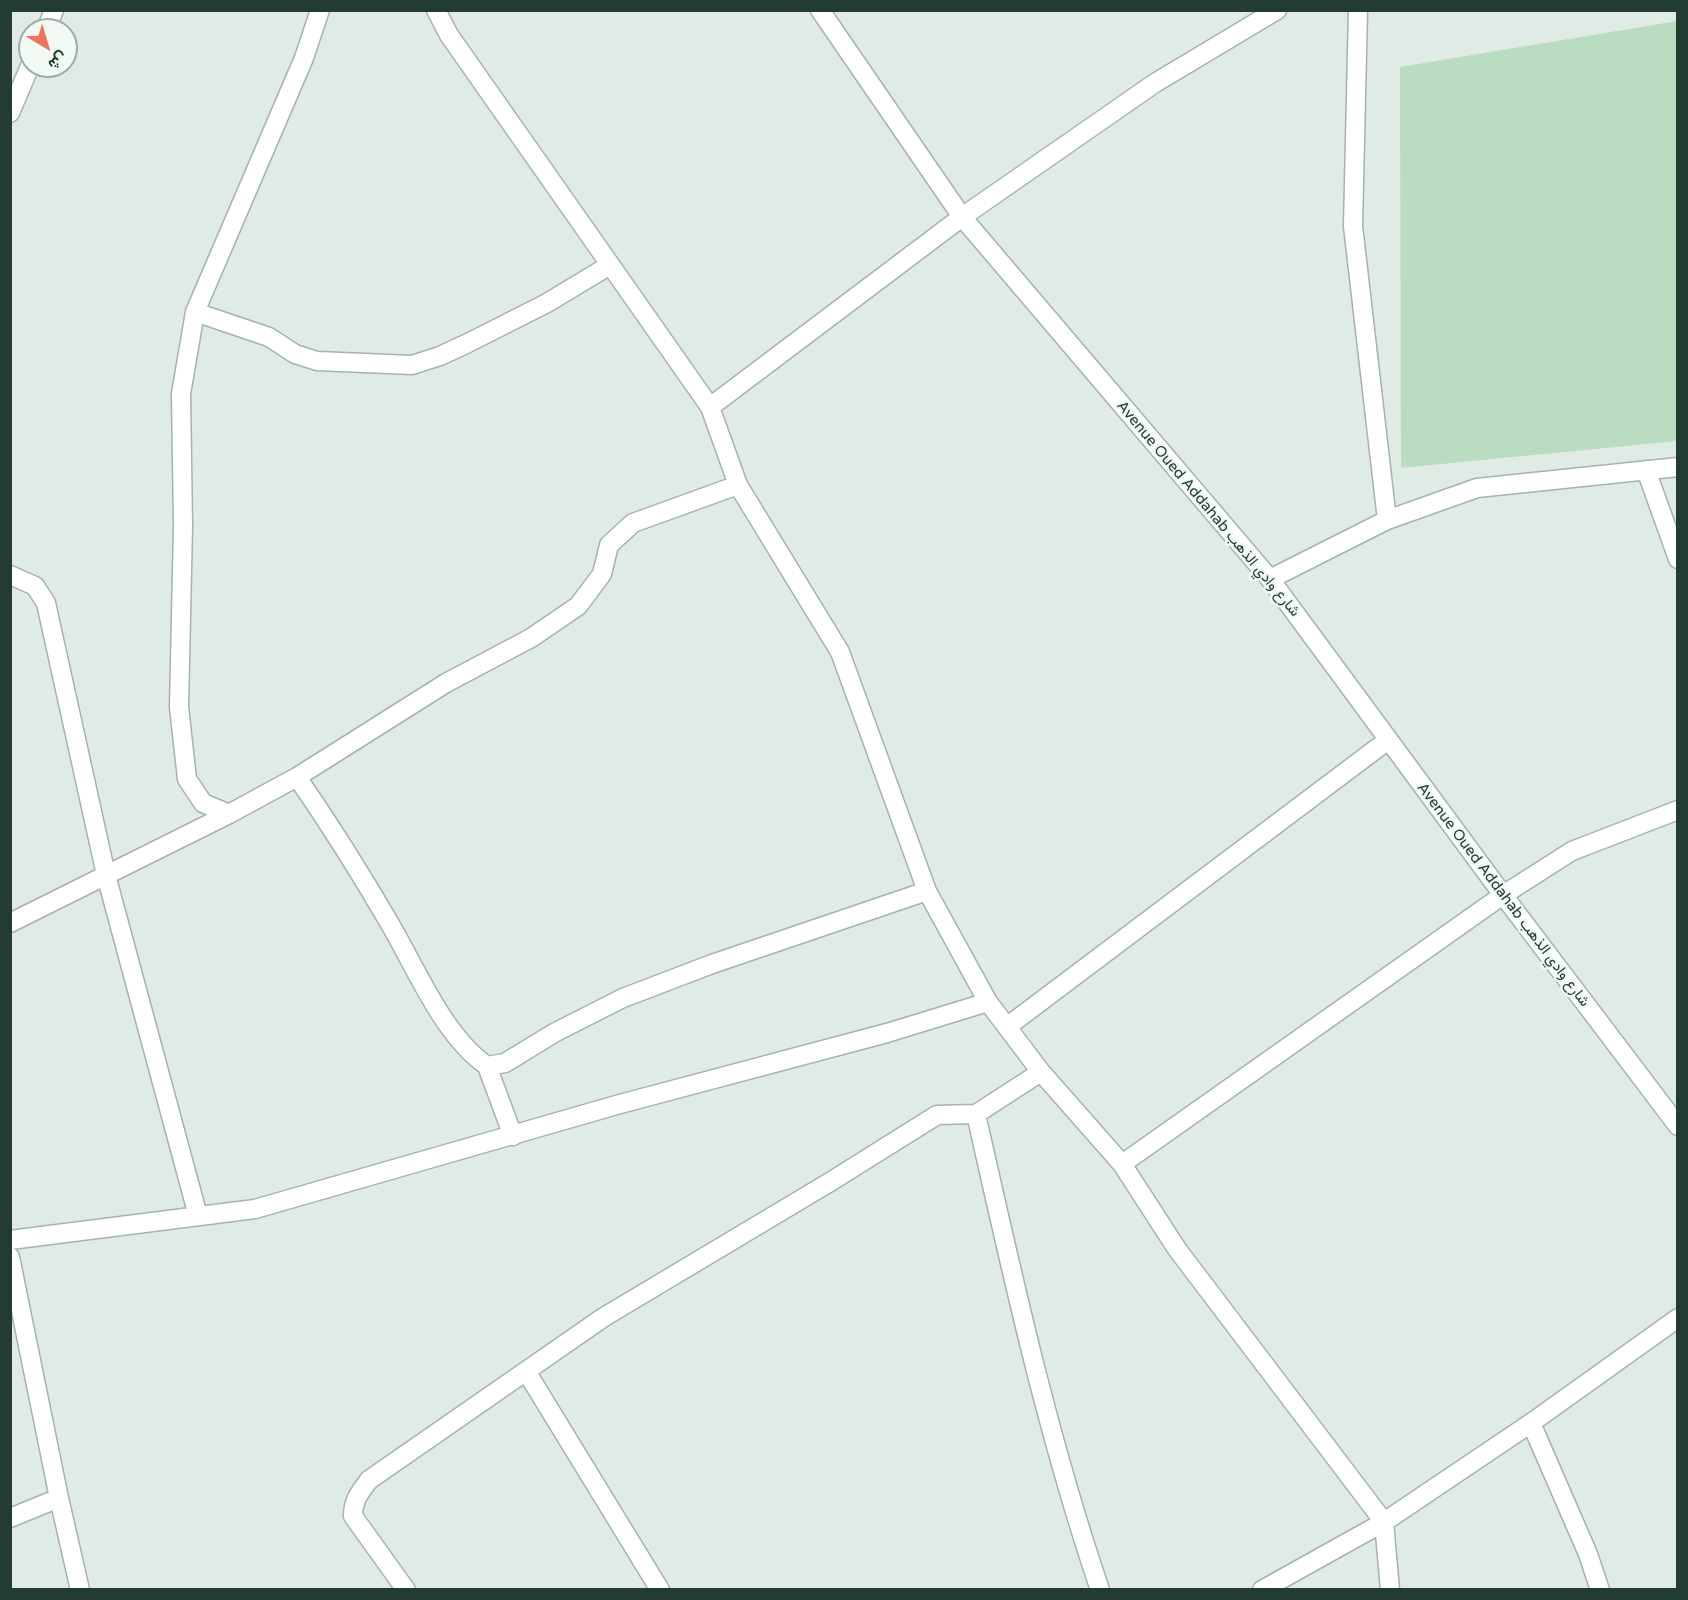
<!DOCTYPE html>
<html>
<head>
<meta charset="utf-8">
<style>
  body { margin:0 }
  #map { position:relative; width:1688px; height:1600px; overflow:hidden; background:#e1ebe6; font-family:"Varela Round",Vazirmatn,sans-serif }
  canvas { display:block }
  .frame { position:absolute; inset:0; border:12px solid #223c32; pointer-events:none }
  .north { position:absolute; left:18px; top:18px; width:60px; height:60px; box-sizing:border-box; background:#f2f8f4; border:2px solid #9fada6; border-radius:50%; rotate:142deg; font-size:16px; font-weight:700; line-height:24px; text-align:center; color:#223c32 }
  .north::after { content:''; display:block; margin:auto; width:21px; height:27px; background:#ef725b; clip-path:polygon(50% 0,100% 100%,50% 72%,0 100%) }
</style>
</head>
<body>
<div id="map">
<canvas width="1688" height="1600"></canvas>
<div class="frame"></div>
<div class="north">ش</div>
</div>
<script>
const ctx = document.querySelector('canvas').getContext('2d');
ctx.lineJoin = 'round';
function fillPath(path, color) {
  ctx.fillStyle = color;
  ctx.fill(path, 'evenodd');
}
function trace(path, color, width, dash) {
  ctx.strokeStyle = color;
  ctx.lineWidth = width;
  ctx.lineCap = dash ? 'butt' : 'round';
  ctx.setLineDash(dash || []);
  ctx.stroke(path);
}
function drawText(font, color, halo, rows, align = 'center') {
  ctx.font = font + ' "Varela Round",Vazirmatn,sans-serif';
  ctx.lineWidth = 5;
  ctx.setLineDash([]);
  ctx.textBaseline = 'middle';
  ctx.strokeStyle = halo;
  ctx.fillStyle = color;
  for (const [text, x, y, turn = 0] of rows) {
    ctx.save();
    ctx.translate(x, y);
    ctx.rotate((+turn || 0) * Math.PI / 180);
    ctx.textAlign = isNaN(turn) ? turn : align;
    if (halo) ctx.strokeText(text, 0, 0);
    ctx.fillText(text, 0, 0);
    ctx.restore();
  }
}
const green = new Path2D(`
  M1677,21V441L1401,468L1400,67Z`);
const minor = new Path2D(`
  M320,10L304,58L195,312L181,394L183,526L179,707L187,779L203,803L229,814L297,777L446,683L531,638L578,606L602,574L609,545L633,523L738,485
  M436,10L449,35L710,407L738,485L840,652L927,891L988,1002L1041,1072L1122,1164L1177,1249L1384,1522L1390,1590
  M820,10L962,217L1270,579L1503,895L1678,1126
  M46,30L54,10
  M10,113L30,66
  M195,312L269,337L295,354L317,361L412,365L440,356L468,343L547,303L610,265
  M710,407L962,217L1155,83L1277,10
  M1646,470L1678,559
  M1387,520L1477,488L1678,467
  M10,575L35,586L46,603L106,875L198,1216
  M1270,579L1387,520L1353,226L1358,10
  M297,777C330,825 361,874 390,924C417,970 443,1035 487,1066L505,1063L554,1033L623,998L712,964L927,891
  M10,923L229,814
  M1008,1026L1388,740
  M487,1066L513,1136
  M976,1114C1012,1274 1047,1434 1100,1590
  M1122,1164L1503,895L1572,851L1678,810
  M10,1240L255,1209L620,1104L887,1033L988,1002
  M10,1257L59,1498L80,1590
  M526,1371L660,1590
  M1531,1423L1588,1554L1600,1590
  M10,1518L59,1498
  M406,1590L353,1516C353,1500 360,1492 369,1480L604,1317L830,1182L937,1115L976,1114L1041,1072
  M1262,1590L1384,1522L1531,1423L1678,1318`);
const streetNames = [
  ["Avenue Oued Addahab شارع وادي الذهب",1208,509,50],
  ["Avenue Oued Addahab شارع وادي الذهب",1503,895,53]
];
fillPath(green, '#badcc0');
trace(minor, '#a4b3ac', 21);
trace(minor, '#fff', 18);
drawText('15px', '#223c32', '#f2f8f4', streetNames);
</script>
</body>
</html>
